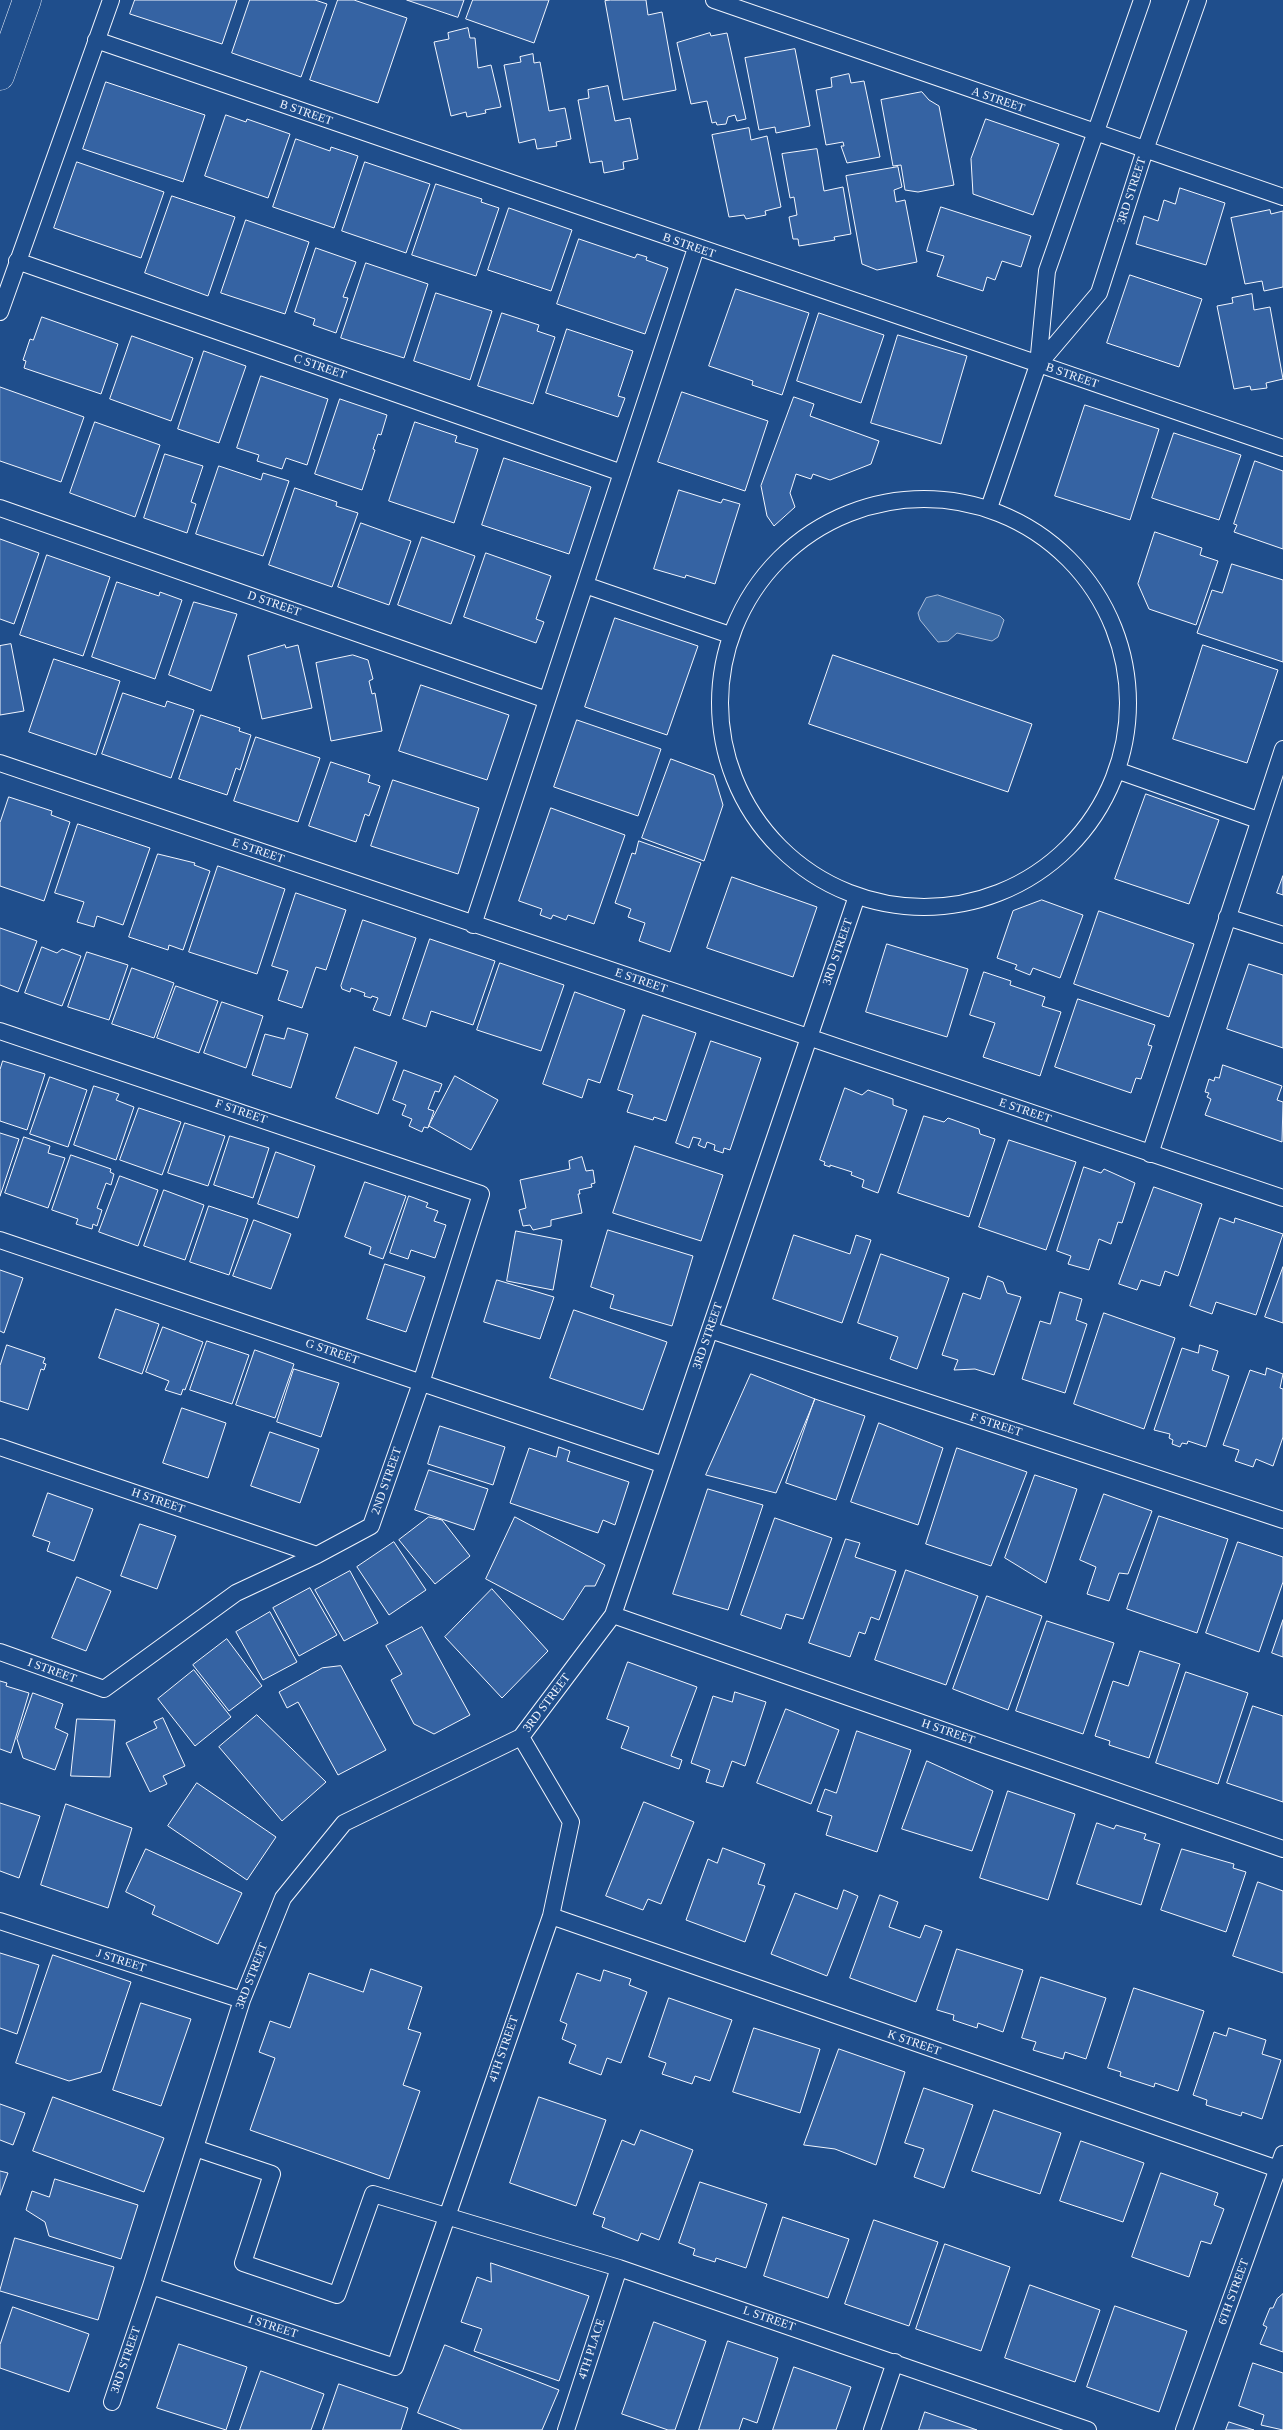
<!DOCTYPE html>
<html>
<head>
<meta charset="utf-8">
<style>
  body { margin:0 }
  canvas { display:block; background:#1f4e8c }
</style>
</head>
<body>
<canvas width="1283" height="2430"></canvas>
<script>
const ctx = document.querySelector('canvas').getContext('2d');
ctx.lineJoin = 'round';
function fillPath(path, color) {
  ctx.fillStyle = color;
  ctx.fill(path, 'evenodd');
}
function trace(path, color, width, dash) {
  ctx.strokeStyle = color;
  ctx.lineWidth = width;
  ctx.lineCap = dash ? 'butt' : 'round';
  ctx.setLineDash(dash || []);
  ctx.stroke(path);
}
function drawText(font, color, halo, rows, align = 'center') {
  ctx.font = font + ' "Times New Roman",serif';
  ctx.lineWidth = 4;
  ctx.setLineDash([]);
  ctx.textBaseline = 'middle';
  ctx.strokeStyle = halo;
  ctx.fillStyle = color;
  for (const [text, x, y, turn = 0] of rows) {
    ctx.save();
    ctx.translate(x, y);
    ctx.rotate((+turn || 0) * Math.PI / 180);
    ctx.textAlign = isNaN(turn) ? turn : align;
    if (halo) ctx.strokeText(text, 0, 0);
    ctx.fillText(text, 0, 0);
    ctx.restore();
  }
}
const water = new Path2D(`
  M938,595L1000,616L1004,620L998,637L992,641L957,633L948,641L938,642L920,620L918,613L926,598Z`);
const building = new Path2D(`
  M135,0H237L222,44L130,14Z
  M250,0H315L327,4L301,77L232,53Z
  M338,0H354L407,18L378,103L310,80Z
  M407,0H464L458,17Z
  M473,0H549L534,43L466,19Z
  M611,0H646L648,15L662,12L676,90L623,100L605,1Z
  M468,28L470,38H475L478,68L491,65L501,107L485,110L486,113L467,117L466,112L451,116L434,42L449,39L448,33Z
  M710,33L711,36L727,33L746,119L737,121L735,115L728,117L726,124L717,125L716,122L712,123L707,101L691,104L677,43Z
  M795,49L810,126L776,133L775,127L759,130L745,58Z
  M533,54L534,63L540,62L549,111L565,108L571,139L556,142L557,146L537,149L535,139L519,143L504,65L521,62L520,57Z
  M849,74L851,83L864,81L880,157L847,163L841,146H844L843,142L826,145L816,90L832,87L831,78Z
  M106,82L205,115L183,182L83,149Z
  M608,86L615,121L630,118L638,159L623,162L624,169L604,173L602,161L590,163L578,100L589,98L588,90Z
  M922,92L929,100L939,106L954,185L918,192L905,190L901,165L893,166L881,100Z
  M226,115L246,122L247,119L290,134L268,198L205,176Z
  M986,119L1059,144L1033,215L973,194L971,159Z
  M749,128L751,140L767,136L781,207L765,211L766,215L746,219L744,215L729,217L712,135Z
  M296,139L330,151L331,147L358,156L334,228L273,207Z
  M817,149L824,191L843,187L851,234L834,237L835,240L799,246L798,239H793L789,217L797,215L794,197L790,198L782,154Z
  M77,162L164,192L141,258L54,228Z
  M365,162L430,184L406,253L342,231Z
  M898,167L902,187L894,190L896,202L905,200L917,262L877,270L862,264L846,176Z
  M436,184L482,199L481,202L499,208L476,276L412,255Z
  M1180,188L1225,203L1206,265L1136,244L1144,216L1158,221L1164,200L1175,204Z
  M172,196L235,217L208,296L145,273Z
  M941,207L1031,236L1021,267L1002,261L995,280L987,277L983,291L937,276L944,256L927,251Z
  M509,208L572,230L551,291L488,270Z
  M1270,210L1271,214L1283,211V287L1264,291L1262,281L1245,284L1231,218Z
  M246,220L309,242L285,314L221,293Z
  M579,239L635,258L637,254L647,257L646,260L668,268L645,334L557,304Z
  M316,248L356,262L343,297L348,298L336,333L313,325L315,319L295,312Z
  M366,263L428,284L404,358L341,338Z
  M1130,275L1202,299L1179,367L1107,343Z
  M736,289L809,313L782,395L752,385L753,381L709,366Z
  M436,293L492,311L470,380L414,361Z
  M1252,294L1254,310L1270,307L1283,379L1266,383L1267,388L1251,390L1250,386L1234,389L1217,306L1233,303L1232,298Z
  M502,313L539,325L537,331L555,337L533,404L478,386Z
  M819,313L884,335L861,403L797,381Z
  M42,317L118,344L101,394L24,368L26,361L23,360L30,339L33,340Z
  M567,329L633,351L618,396L625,398L618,417L546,393Z
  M898,335L967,356L941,444L871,423Z
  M132,336L193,358L171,421L110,399Z
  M204,351L246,366L219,443L178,429Z
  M261,376L328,399L307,465L286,458L282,469L257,461L259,455L237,448Z
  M0,387L84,417L61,482L0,461Z
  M682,392L768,421L745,491L658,462Z
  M794,397L814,404L810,416L879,441L871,464L830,480L813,474L811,479L796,474L790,493L795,507L774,526L767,516L761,486Z
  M340,399L387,415L381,435L378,434L373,449L375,450L362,490L315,474Z
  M1085,405L1159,429L1130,520L1055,496Z
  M95,422L160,445L135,517L70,493Z
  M415,422L457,436L455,442L478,449L454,523L389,501Z
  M1174,433L1241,455L1219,520L1152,498Z
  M165,454L203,466L191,502L196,504L187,533L144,518Z
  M504,458L591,487L569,554L482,525Z
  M1255,461L1283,471V549L1234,532L1237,525L1234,524Z
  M219,466L261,480L263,473L289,481L263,556L196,534Z
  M295,488L337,502L336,506L358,513L332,587L269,565Z
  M679,490L721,503L723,499L740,504L715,584L686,575L685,578L654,569Z
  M361,523L411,541L389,605L338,587Z
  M1155,532L1202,548L1200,555L1218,561L1196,625L1149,609L1138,584Z
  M422,537L475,556L451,624L398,605Z
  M0,539L39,553L14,624L0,619Z
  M486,553L551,576L536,619L544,622L536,643L464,617Z
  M47,555L110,577L83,656L20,635Z
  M1232,564L1283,580V662L1197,633L1212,590L1222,593Z
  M117,582L159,596L160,592L182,600L155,679L92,657Z
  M194,602L237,614L211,691L169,675Z
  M615,618L698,646L667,735L585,707Z
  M11,644L24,711L0,715V646Z
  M285,645L286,648L298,645L312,708L262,719L248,656Z
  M1203,645L1278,670L1247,763L1173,739Z
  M353,655L368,660L373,679L369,681L372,694L375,693L382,731L331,741L316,663Z
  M833,655L1032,724L1008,792L809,724Z
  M54,659L120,681L96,755L29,732Z
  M421,685L509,715L487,780L399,751Z
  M123,693L165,707L167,701L194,710L171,778L102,754Z
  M201,715L240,728L239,731L251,735L240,770L236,768L227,795L179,779Z
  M577,720L661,749L638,816L554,787Z
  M256,737L320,758L298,822L234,801Z
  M671,759L714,775L723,805L704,861L642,838Z
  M331,762L370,775L368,782L380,786L369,816L365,814L356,842L309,826Z
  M393,780L479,808L458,874L371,846Z
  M1146,794L1219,820L1189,904L1115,879Z
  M9,797L52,811L51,815L70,822L44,901L0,886V823Z
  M551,808L625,835L594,924L568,915L566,920L553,915L551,919L540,915L542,909L519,901Z
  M78,824L150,848L123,925L97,916L94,927L77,922L84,902L55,893Z
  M639,841L701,863L670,952L639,941L645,923L628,917L631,909L615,903L632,853L635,854Z
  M158,854L195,863L194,865L210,871L183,950L169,945L168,950L129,937Z
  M218,866L285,889L257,974L189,952Z
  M1283,876V895L1277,893Z
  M732,877L817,907L793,977L707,948Z
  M296,893L346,910L326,970L316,967L302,1008L278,1000L288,971L272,966Z
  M1042,900L1083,915L1060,978L1033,968L1030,975L1015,969L1017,965L997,958L1013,911Z
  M1099,911L1194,944L1169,1017L1074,984Z
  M363,920L416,938L390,1016L373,1010L378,998L372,996L371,998L364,996L365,993L351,988L350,992L342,989L341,986Z
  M0,928L37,941L18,992L0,985Z
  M430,939L495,961L473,1025L431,1011L426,1027L403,1019Z
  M887,944L968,969L947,1037L866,1012Z
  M42,947L57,953L62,949L81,956L62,1006L25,993Z
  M87,952L128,965L109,1020L68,1007Z
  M500,963L564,985L541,1051L477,1030Z
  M1249,964L1283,975V1048L1227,1029Z
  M132,968L174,983L154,1038L112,1024Z
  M984,972L1011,981L1010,985L1045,997L1042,1006L1061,1012L1040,1076L983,1057L995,1023L970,1015Z
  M176,986L218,1001L199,1053L157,1038Z
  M575,992L625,1010L600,1083L588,1079L582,1098L543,1084Z
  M1078,999L1155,1025L1148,1045L1152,1046L1141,1079L1136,1078L1131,1093L1055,1067Z
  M222,1002L263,1016L246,1068L204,1053Z
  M643,1015L696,1033L666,1121L654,1117L653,1120L627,1112L633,1095L618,1090Z
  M288,1028L308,1034L291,1088L252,1075L265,1034L284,1039Z
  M711,1041L761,1058L730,1150L724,1148L723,1153L714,1150L715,1145L707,1142L705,1148L698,1145L701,1139L693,1137L689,1148L676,1143Z
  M355,1047L397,1062L378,1114L336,1098Z
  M3,1061L45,1074L27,1130L0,1121V1070Z
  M1223,1065L1282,1086L1277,1100L1283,1102L1282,1142L1205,1115L1211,1099L1207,1097L1209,1093L1205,1092L1209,1079L1214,1081L1215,1077L1219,1078Z
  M404,1070L442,1084L439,1092L435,1091L428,1109L434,1111L428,1128L424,1127L422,1132L409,1126L412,1119L402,1115L406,1105L393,1100Z
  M455,1076L498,1100L471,1150L429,1126Z
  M50,1077L87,1090L68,1147L30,1134Z
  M94,1086L119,1094L116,1100L134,1107L116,1160L74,1145Z
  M845,1088L862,1095L868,1090L893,1099V1105L907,1110L878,1193L862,1187L864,1180L851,1175L852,1172L830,1165V1167L824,1165L825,1162L820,1160Z
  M139,1108L181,1122L162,1175L120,1160Z
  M924,1116L944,1122L948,1118L979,1129L980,1134L995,1139L969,1217L898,1193Z
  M185,1123L225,1136L208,1186L168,1173Z
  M0,1133L19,1139L0,1196Z
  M230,1136L269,1148L253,1198L214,1185Z
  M24,1137L50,1146L48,1153L65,1158L48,1208L5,1193Z
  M1009,1140L1076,1162L1046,1250L979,1227Z
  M635,1146L723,1175L701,1241L613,1213Z
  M276,1152L315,1166L298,1218L258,1204Z
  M71,1155L111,1169L110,1172L114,1174L111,1185L106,1183L97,1208L102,1210L97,1226L93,1224L92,1229L76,1224L78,1219L52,1210Z
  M582,1157L586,1171L593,1170L595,1183L591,1184L592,1187L579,1190L580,1194H578L582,1213L551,1220V1226L533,1230L530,1225L523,1226L519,1210L526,1208L520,1180L570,1169L569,1161Z
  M1084,1167L1101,1173L1104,1169L1135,1183L1122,1223L1118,1222L1111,1244L1099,1239L1089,1270L1068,1264L1071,1256L1057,1251Z
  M120,1176L158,1190L138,1246L99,1232Z
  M365,1182L406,1196L383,1259L369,1254L371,1247L345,1237Z
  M1154,1187L1202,1204L1178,1276L1165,1271L1160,1286L1141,1280L1137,1290L1119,1284Z
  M164,1190L204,1205L185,1260L144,1246Z
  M409,1196L428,1203L426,1207L438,1211L434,1221L446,1225L435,1258L411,1250L408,1259L390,1253Z
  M209,1206L248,1219L229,1275L190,1262Z
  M1220,1218L1234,1223L1235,1218L1283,1234L1256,1315L1216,1302L1212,1314L1190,1306Z
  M254,1220L291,1234L271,1289L233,1276Z
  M608,1230L693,1256L672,1326L610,1308L614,1295L591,1287Z
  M516,1231L562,1240L553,1290L507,1281Z
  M794,1235L850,1254L856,1235L871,1240L842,1323L773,1299Z
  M881,1254L949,1278L917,1369L890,1359L898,1337L858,1323Z
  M385,1264L425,1277L406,1332L367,1319Z
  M1283,1267V1323L1265,1317Z
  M0,1270L23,1278L4,1333L0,1331Z
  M988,1276L1003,1282L1007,1293L1021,1297L994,1375L975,1369L954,1370L958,1360L942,1355L963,1293L980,1299Z
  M497,1280L554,1297L540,1339L484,1322Z
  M1060,1292L1082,1299L1076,1320L1087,1324L1065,1393L1022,1379L1040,1321L1050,1324Z
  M116,1309L159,1324L142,1374L99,1358Z
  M574,1310L667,1342L643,1410L550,1378Z
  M1104,1313L1175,1338L1144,1429L1074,1404Z
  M163,1327L203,1342L185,1390L183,1389L181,1395L165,1390L169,1381L146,1372Z
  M207,1341L249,1355L232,1404L190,1390Z
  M7,1345L45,1358L43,1363L46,1364L44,1370L41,1369L28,1410L0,1401V1366Z
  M1200,1345L1218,1351L1212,1370L1229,1376L1206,1447L1188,1441L1187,1444L1182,1443L1180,1447L1172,1444L1173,1440L1169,1438L1170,1434L1154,1430L1182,1348L1198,1353Z
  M255,1350L294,1364L275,1418L236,1405Z
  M1267,1368L1283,1374L1280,1388L1283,1389V1437L1273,1466L1256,1459L1253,1467L1235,1461L1239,1450L1223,1445L1250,1370L1265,1375Z
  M294,1369L339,1383L321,1437L277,1422Z
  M751,1374L815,1399L776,1493L706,1475Z
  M815,1399L865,1416L836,1500L786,1483Z
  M182,1408L226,1423L208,1478L163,1463Z
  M879,1423L943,1448L918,1525L851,1502Z
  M440,1426L505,1447L493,1485L428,1464Z
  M270,1432L319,1449L300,1503L251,1486Z
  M559,1447L570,1451L567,1461L629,1482L615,1525L603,1520L598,1533L510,1503L529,1448L556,1457Z
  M957,1448L1027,1472L991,1566L926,1544Z
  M429,1470L488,1489L474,1530L415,1510Z
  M1035,1475L1077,1489L1046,1583L1005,1558Z
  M708,1489L763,1505L728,1610L673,1594Z
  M48,1493L93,1509L74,1561L47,1551L50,1542L33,1536Z
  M1104,1494L1152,1511L1128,1574L1119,1573L1109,1601L1087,1594L1096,1567L1080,1560Z
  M1159,1516L1228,1539L1197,1633L1127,1609Z
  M429,1517L442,1520L470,1556L435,1584L399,1540Z
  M515,1517L605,1565L595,1586H585L563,1620L486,1579Z
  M775,1518L832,1538L803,1619L786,1614L781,1629L741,1615Z
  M140,1524L176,1536L157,1589L121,1576Z
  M846,1539L860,1543L855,1557L896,1571L879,1620L871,1617L865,1634L859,1632L850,1657L809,1643Z
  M394,1542L426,1590L389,1615L357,1567Z
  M1238,1542L1283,1557V1582L1259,1652L1206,1633Z
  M906,1570L978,1596L946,1685L875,1660Z
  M350,1571L378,1623L344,1641L315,1590Z
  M77,1577L111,1591L86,1651L52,1638Z
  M310,1588L337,1635L299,1656L273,1608Z
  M492,1589L548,1651L502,1698L445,1637Z
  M987,1596L1042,1616L1008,1710L953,1689Z
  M270,1612L297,1662L263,1680L236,1632Z
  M1283,1620V1657L1272,1653Z
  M1047,1621L1114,1643L1083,1734L1016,1711Z
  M422,1627L470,1715L434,1734L414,1724L391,1680L402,1674L386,1646Z
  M227,1639L262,1686L229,1711L193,1665Z
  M1140,1651L1180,1664L1149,1758L1109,1745L1110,1741L1095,1736L1113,1681L1128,1686Z
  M628,1662L697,1687L671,1756L682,1760L679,1769L621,1748L629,1727L607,1719Z
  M341,1666L386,1750L338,1775L298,1702L287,1708L279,1692L322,1668Z
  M194,1670L231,1717L195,1746L158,1699Z
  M1186,1672L1248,1693L1218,1784L1156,1763Z
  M0,1681L7,1683L6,1686L29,1693L11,1753L0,1749Z
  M735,1692L766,1702L745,1766L732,1761L723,1787L706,1782L710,1770L691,1763L713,1696L732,1702Z
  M33,1693L63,1704L55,1728L68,1734L55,1770L23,1758L17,1739Z
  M1253,1706L1283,1716V1802L1227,1783Z
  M786,1709L839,1730L811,1804L757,1783Z
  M257,1715L326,1782L282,1821L219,1747Z
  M163,1718L185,1766L163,1776L167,1784L150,1792L126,1743L157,1728L154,1722Z
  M77,1719L115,1720L110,1777L71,1776Z
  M857,1731L911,1750L877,1852L826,1835L832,1816L817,1811L825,1789L836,1793Z
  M927,1761L993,1791L972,1851L902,1829Z
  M197,1783L276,1837L247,1880L168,1826Z
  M1008,1791L1075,1814L1048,1900L980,1878Z
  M644,1802L694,1822L661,1904L648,1899L643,1910L606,1896Z
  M0,1803L40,1816L19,1878L0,1871Z
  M66,1804L132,1828L108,1908L41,1885Z
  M1097,1823L1114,1829L1116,1825L1146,1834L1144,1839L1160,1844L1141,1905L1077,1884Z
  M723,1848L765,1864L758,1884L765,1886L745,1942L686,1920L708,1859L717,1863Z
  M146,1849L242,1893L218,1944L152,1914L155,1906L126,1892Z
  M1182,1849L1234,1864L1233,1868L1246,1872L1226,1932L1161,1910Z
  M1258,1882L1283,1891V1973L1233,1956Z
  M844,1890L858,1896L827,1976L771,1954L795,1893L837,1909Z
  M880,1895L898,1902L889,1927L920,1938L925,1925L942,1931L916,2002L850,1978Z
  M957,1949L1023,1970L1003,2032L978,2023L977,2028L953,2020L954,2015L937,2010Z
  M0,1953L39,1965L17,2034L0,2028Z
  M53,1955L131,1982L101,2072L69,2081L16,2063Z
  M371,1969L422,1987L408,2029L421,2033L403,2085L420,2091L389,2179L250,2130L275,2058L259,2052L270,2021L290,2028L309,1973L363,1992Z
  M604,1970L631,1979L629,1985L647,1992L621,2063L607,2058L601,2075L569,2063L576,2045L562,2039L567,2024L560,2021L577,1973L600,1981Z
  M1041,1977L1106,1998L1086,2059L1065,2052L1063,2059L1033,2050L1036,2042L1022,2038Z
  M1134,1988L1204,2011L1178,2091L1155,2083L1154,2087L1120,2076L1121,2072L1108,2068Z
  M669,1998L732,2020L710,2081L695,2076L692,2084L662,2074L666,2063L649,2057Z
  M141,2003L191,2019L161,2106L113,2090Z
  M754,2028L820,2049L800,2113L733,2092Z
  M1229,2028L1266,2040L1262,2054L1281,2060L1262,2119L1242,2112L1241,2116L1206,2105L1207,2100L1193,2095L1214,2032L1226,2036Z
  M839,2049L905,2072L876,2165L835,2149L804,2145Z
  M924,2088L973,2105L944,2188L914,2177L924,2149L905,2143Z
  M53,2097L164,2138L144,2192L33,2151Z
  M539,2097L606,2120L576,2206L510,2183Z
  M0,2104L25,2113L13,2145L0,2140Z
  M994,2110L1061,2133L1040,2194L972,2171Z
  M641,2130L693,2150L659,2240L641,2233L638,2241L602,2227L605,2218L593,2214L622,2140L634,2145Z
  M1081,2141L1144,2163L1123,2222L1060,2201Z
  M0,2171L8,2173L0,2195Z
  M1161,2173L1218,2193L1214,2205L1224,2209L1211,2244L1201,2241L1189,2277L1132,2257Z
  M55,2179L138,2205L121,2259L49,2236L45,2222L26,2210L32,2191L49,2197Z
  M700,2182L767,2204L746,2268L716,2258L715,2262L693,2255L695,2249L679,2243Z
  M783,2217L849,2239L828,2298L764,2276Z
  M874,2220L938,2242L909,2326L845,2304Z
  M15,2238L114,2267L98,2320L0,2291Z
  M945,2244L1010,2267L981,2351L916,2329Z
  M491,2263L589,2296L559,2381L474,2351L482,2329L461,2322L477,2277L491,2282Z
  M1030,2285L1100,2310L1075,2382L1005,2358Z
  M1283,2294V2352L1260,2344L1267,2327L1263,2325L1270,2308H1273L1277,2299Z
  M1115,2306L1187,2331L1159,2412L1087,2387Z
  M13,2307L89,2334L69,2392L0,2368V2345Z
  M654,2322L706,2341L675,2430H668L622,2414Z
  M728,2341L778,2358L757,2423L743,2418L739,2430H699Z
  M179,2344L247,2367L226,2430L157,2408Z
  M445,2345L559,2390L542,2430H462L418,2413Z
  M1253,2363L1283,2373V2430L1261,2425L1264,2415L1239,2406Z
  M794,2367L851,2387L836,2430H773Z
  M261,2371L324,2394L311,2430H240Z
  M339,2384L408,2408L401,2430H323Z
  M925,2412L977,2430H919Z
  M1229,2422L1254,2430H1226Z`);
const lane = new Path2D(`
  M714,0L1283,197
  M96,40L1283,448
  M17,261L622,473
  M0,312L111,0
  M1038,365L1099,293L1145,150L1198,0
  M720 703a204 204 0 1 1 408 0a204 204 0 1 1-408 0Z
  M0,508L547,700
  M989,508L1038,365L1047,271L1142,0
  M585,585L730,635
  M0,763L1283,1198
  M1119,771L1258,820
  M1227,917L1283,935
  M473,925L696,248
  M0,1031L481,1194L421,1383L371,1526L317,1555L236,1593L104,1689L0,1652
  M1150,1154L1283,749
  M0,1240L664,1465
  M710,1330L1283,1520
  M0,1447L317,1555
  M613,1615L1283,1849
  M551,1916L1278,2169
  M0,1921L242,2000
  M195,2148L272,2174L243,2263L337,2295L373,2194L619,2268L1088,2430
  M151,2286L395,2367L551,1916L571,1822L521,1737
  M112,2402L151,2286L242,2000L283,1898L344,1823L521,1737L613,1615L857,896
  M566,2430L619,2268
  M872,2430L895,2362
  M1184,2430L1283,2154`);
const secondary = new Path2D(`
  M0,76L27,0`);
const streetNames = [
  ["A STREET",998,100,19],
  ["B STREET",306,113,19],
  ["3RD STREET",1132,191,-72],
  ["B STREET",689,246,19],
  ["C STREET",320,367,19],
  ["B STREET",1072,376,19],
  ["D STREET",274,604,19],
  ["E STREET",258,851,19],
  ["3RD STREET",838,952,-71],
  ["E STREET",641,981,19],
  ["E STREET",1025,1111,19],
  ["F STREET",241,1112,19],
  ["3RD STREET",708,1336,-71],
  ["G STREET",332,1352,19],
  ["F STREET",996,1425,18],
  ["2ND STREET",387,1481,-71],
  ["H STREET",158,1501,19],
  ["I STREET",52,1671,20],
  ["3RD STREET",547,1703,-53],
  ["H STREET",948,1732,19],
  ["J STREET",121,1961,18],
  ["3RD STREET",252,1976,-69],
  ["K STREET",914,2043,19],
  ["4TH STREET",504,2049,-71],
  ["6TH STREET",1234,2292,-70],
  ["L STREET",769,2319,19],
  ["I STREET",273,2327,18],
  ["4TH PLACE",592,2349,-72],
  ["3RD STREET",126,2360,-71]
];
fillPath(water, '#3b69a3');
trace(water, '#a8bbd7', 1);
fillPath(building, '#3563a3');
trace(building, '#f2f6ff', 1);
trace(lane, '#f2f6ff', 18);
trace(secondary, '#f2f6ff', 29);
trace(lane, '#1f4e8c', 16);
trace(secondary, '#1f4e8c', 28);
drawText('12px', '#f2f6ff', '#1f4e8c', streetNames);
</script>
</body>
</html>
